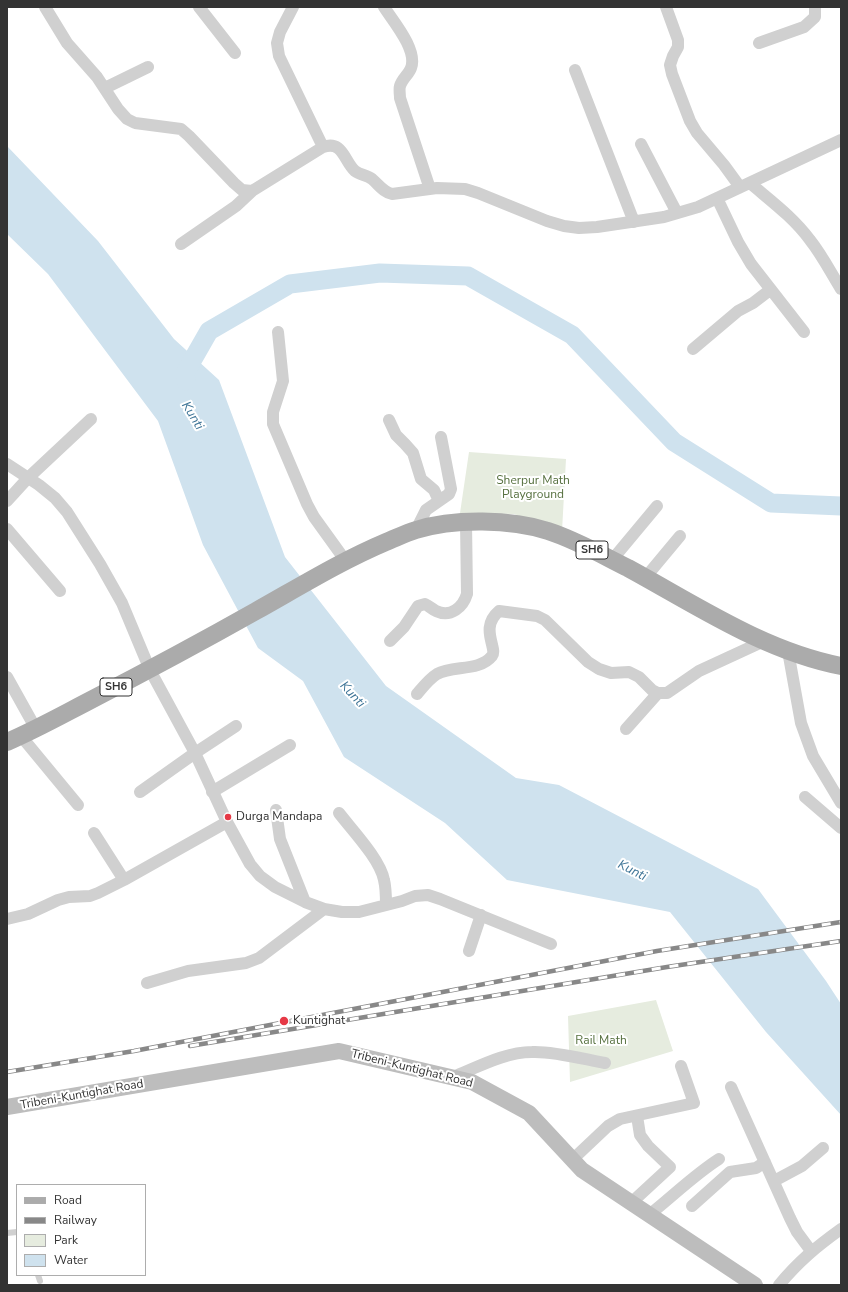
<!DOCTYPE html>
<html>
<head>
<meta charset="utf-8">
<style>
  body { margin:0 }
  #map { position:relative; width:848px; height:1292px; overflow:hidden; background:#fff; font-family:"Nunito Sans",sans-serif }
  canvas { display:block }
  .frame { position:absolute; inset:0; border:8px solid #333; pointer-events:none }
  .legend { position:absolute; left:16px; top:1184px; width:130px; height:92px; box-sizing:border-box; background:#fff; border:1px solid #adadad; margin:0; padding:5px 7px; list-style:none; font-size:12px; color:#333 }
  .legend li { display:flex; align-items:center; gap:8px; height:20px }
  .legend b { width:20px; border:1px solid #adadad }
</style>
</head>
<body>
<div id="map">
<canvas width="848" height="1292"></canvas>
<div class="frame"></div>
<ul class="legend">
<li><b style="height:5px;background:#ababab"></b>Road</li>
<li><b style="height:5px;background:#888"></b>Railway</li>
<li><b style="height:11px;background:#e6ecdf"></b>Park</li>
<li><b style="height:11px;background:#cfe2ee"></b>Water</li>
</ul>
</div>
<script>
const ctx = document.querySelector('canvas').getContext('2d');
ctx.lineJoin = 'round';
function fillPath(path, color) {
  ctx.fillStyle = color;
  ctx.fill(path, 'evenodd');
}
function trace(path, color, width, dash) {
  ctx.strokeStyle = color;
  ctx.lineWidth = width;
  ctx.lineCap = dash ? 'butt' : 'round';
  ctx.setLineDash(dash || []);
  ctx.stroke(path);
}
function drawText(font, color, halo, rows, align = 'center') {
  ctx.font = font + ' "Nunito Sans",sans-serif';
  ctx.lineWidth = 4;
  ctx.setLineDash([]);
  ctx.textBaseline = 'middle';
  ctx.strokeStyle = halo;
  ctx.fillStyle = color;
  for (const [text, x, y, turn = 0] of rows) {
    ctx.save();
    ctx.translate(x, y);
    ctx.rotate((+turn || 0) * Math.PI / 180);
    ctx.textAlign = isNaN(turn) ? turn : align;
    if (halo) ctx.strokeText(text, 0, 0);
    ctx.fillText(text, 0, 0);
    ctx.restore();
  }
}
const green = new Path2D(`
  M469,452L566,459L562,531L514,514L460,513Z
  M656,1000L673,1051L570,1082L568,1016Z`);
const water = new Path2D(`
  M7,146L98,241L174,339L219,380L285,557L386,686L516,778L559,785L758,889L826,981L841,1004V1115L766,1032L670,912L507,880L445,823L344,757L303,681L258,648L203,545L158,421L48,274L7,234Z`);
const river = new Path2D(`
  M186,381L185,373L209,331L290,284L380,273L468,276L572,335L674,442L771,503L841,506`);
const lane = new Path2D(`
  M7,1233L17,1232
  M38,1275L40,1281`);
const street = new Path2D(`
  M45,7L67,43L97,77L118,109L127,119L135,123L181,129L189,136L234,183L242,190L252,191L323,147C343,140 344,161 355,171C360,175 367,175 372,179C379,185 383,192 392,194L437,188L465,189L478,193L547,221L564,226L579,228L597,227L664,217L698,207L841,140
  M199,7L235,53
  M293,7L280,32L277,43L279,56L323,147
  M384,7C393,21 418,50 411,68C409,74 402,79 400,86C399,89 400,95 400,98L430,189
  M666,7L678,40V47L673,56L670,65L672,74L690,121L697,133L724,165L740,187
  M759,43L804,27L815,17V7
  M575,70L634,222
  M105,88L148,67
  M641,144L677,213
  M750,183C771,201 793,217 810,240C822,255 831,273 841,289
  M717,198L738,242L751,264L804,332
  M181,244L236,206L252,191
  M278,332L283,381L273,412V424L307,504L314,517L345,560
  M693,349L738,311L753,303L770,290
  M389,420L396,435L405,444L413,453L421,479L434,490L439,501
  M7,464L39,485L55,498L67,512L100,564L122,603L150,670L195,753L227,822L250,864L260,876L275,887L305,902L324,909L342,912H359L402,901L415,896L428,895L440,899L551,944
  M7,501L28,478L91,419
  M7,529L60,591
  M416,530L426,510L449,494L451,489L441,437
  M612,560L657,506
  M645,578L680,536
  M390,641L404,627L418,606L425,604C429,606 432,609 436,611C451,618 463,607 467,594L466,522
  M788,651L801,723L813,756L841,803
  M7,677L36,729
  M417,694C423,687 429,679 437,674C453,665 479,672 492,656C498,648 479,628 499,611L537,616L545,620L588,662L599,669L611,673L629,672L639,677L652,690L658,693H667L699,671L764,641
  M626,729L658,693
  M21,736L78,805
  M140,792L195,753L236,726
  M212,792L290,745
  M805,797L841,828
  M276,810L280,839L305,902
  M339,813C352,830 380,859 384,880C386,888 386,897 386,905
  M94,833L124,880
  M7,919L28,914L58,900L69,897L90,896L98,893L124,880L227,822
  M469,951L481,915
  M147,983L188,971L246,963L259,958L324,909
  M453,1077C478,1067 505,1052 532,1052C554,1051 583,1059 605,1063
  M731,1087L790,1218L797,1232L811,1251
  M572,1160L608,1126L620,1119L694,1103L681,1066
  M774,1181L802,1166L823,1148
  M631,1203L670,1167L648,1146L640,1135L637,1116
  M692,1206L730,1172L756,1168L765,1162
  M649,1215C673,1196 694,1175 719,1159
  M779,1285C799,1261 816,1247 841,1229`);
const secondary = new Path2D(`
  M7,1107L339,1051L472,1082L529,1113L582,1170L755,1285`);
const primary = new Path2D(`
  M7,742C35,730 62,715 89,701C145,672 201,642 256,611C299,587 341,561 386,542C396,538 406,533 416,530C454,518 511,519 548,531C576,540 602,555 628,568C696,605 764,651 841,666`);
const rail = new Path2D(`
  M190,1046L667,967L841,941
  M7,1072L134,1051L657,951L841,922`);
const markers = [
  [228,817,4,"#e63946"],
  [284,1021,5,"#e63946"]
];
const shields = [
  [592,550,32],
  [116,687,32]
];
const shieldNames = [
  ["SH6",592,550],
  ["SH6",116,687]
];
const parkNames = [
  ["Sherpur Math",533,481],
  ["Playground",533,495],
  ["Rail Math",601,1041]
];
const poiNames = [
  ["Durga Mandapa",236,817],
  ["Kuntighat",293,1021]
];
const streetNames = [
  ["Tribeni-Kuntighat Road",412,1069,14],
  ["Tribeni-Kuntighat Road",82,1095,-10]
];
const waterNames = [
  ["Kunti",192,416,59],
  ["Kunti",352,695,47],
  ["Kunti",632,871,27]
];
fillPath(green, '#e6ecdf');
fillPath(water, '#cfe2ee');
trace(river, '#cfe2ee', 19);
trace(lane, '#d0d0d0', 6);
trace(street, '#d0d0d0', 12);
trace(secondary, '#bdbdbd', 16);
trace(primary, '#ababab', 18);
trace(rail, '#888', 4.5);
trace(rail, '#fff', 3, [9]);
for (const [x, y, r, color] of markers) {
  const dot = new Path2D();
  dot.arc(x, y, r, 0, 2 * Math.PI);
  ctx.fillStyle = color;
  ctx.fill(dot);
  trace(dot, '#fff', 1.5);
}
for (const [x, y, w] of shields) {
  const box = new Path2D();
  box.roundRect(x - w / 2, y - 9, w, 18, 3);
  ctx.fillStyle = '#fff';
  ctx.fill(box);
  trace(box, '#333', 1);
}
drawText('bold 11px', '#333', null, shieldNames);
drawText('12px', '#56703f', '#fff', parkNames);
drawText('12px', '#333', '#fff', poiNames, 'left');
drawText('12px', '#333', '#fff', streetNames);
drawText('italic 13px', '#3f7597', '#fff', waterNames);
</script>
</body>
</html>
